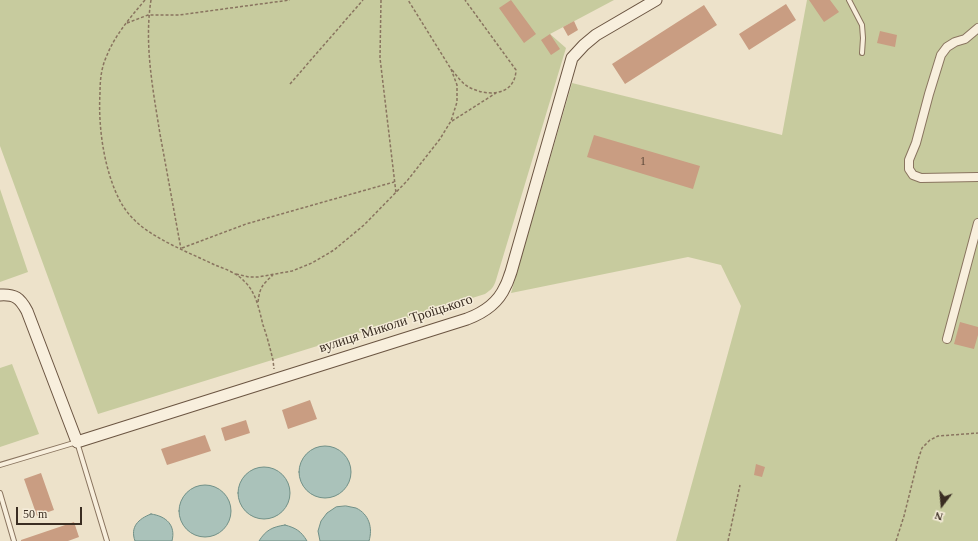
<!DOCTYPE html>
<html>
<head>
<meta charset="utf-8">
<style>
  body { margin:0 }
  #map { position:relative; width:978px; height:541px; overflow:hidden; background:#ede2ca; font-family:Georgia,serif }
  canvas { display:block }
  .north { position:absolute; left:922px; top:485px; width:40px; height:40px; -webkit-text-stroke:3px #f5ecd9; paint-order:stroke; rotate:196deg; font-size:11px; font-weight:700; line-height:16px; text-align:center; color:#3a2d22 }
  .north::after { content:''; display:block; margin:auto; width:14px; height:18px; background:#3a2d22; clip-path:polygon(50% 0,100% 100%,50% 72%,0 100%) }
  .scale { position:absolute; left:16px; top:507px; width:66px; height:18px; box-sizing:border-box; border:2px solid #3a2d22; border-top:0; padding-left:5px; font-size:12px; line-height:14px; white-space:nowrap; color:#3a2d22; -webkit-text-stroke:3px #f5ecd9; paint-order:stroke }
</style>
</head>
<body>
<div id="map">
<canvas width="978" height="541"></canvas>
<div class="north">N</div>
<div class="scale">50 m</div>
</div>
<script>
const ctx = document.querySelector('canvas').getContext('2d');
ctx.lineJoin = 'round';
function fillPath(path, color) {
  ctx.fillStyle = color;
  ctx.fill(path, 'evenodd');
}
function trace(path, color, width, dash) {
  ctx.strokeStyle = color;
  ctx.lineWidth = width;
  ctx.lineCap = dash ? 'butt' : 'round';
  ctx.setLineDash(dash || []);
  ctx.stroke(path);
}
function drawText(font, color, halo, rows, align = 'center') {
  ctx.font = font + ' Georgia,serif';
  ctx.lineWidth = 3;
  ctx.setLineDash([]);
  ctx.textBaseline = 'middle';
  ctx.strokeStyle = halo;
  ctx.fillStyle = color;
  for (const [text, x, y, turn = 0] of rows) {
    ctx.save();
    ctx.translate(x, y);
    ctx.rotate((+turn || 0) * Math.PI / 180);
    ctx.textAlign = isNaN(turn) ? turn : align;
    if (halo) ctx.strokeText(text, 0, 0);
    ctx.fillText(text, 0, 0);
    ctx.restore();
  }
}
const green = new Path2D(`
  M0,0H614L550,34L566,48L496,280C494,287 491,290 485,294L98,414L0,146Z
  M807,0H978V541H676L741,306L721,265L688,257L511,293L572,83L782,135Z
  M0,189L28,272L0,282Z
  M12,364L39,434L0,447V368Z`);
const water = new Path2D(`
  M299 472a26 26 0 1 1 52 0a26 26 0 1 1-52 0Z
  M238 493a26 26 0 1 1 52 0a26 26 0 1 1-52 0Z
  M179 511a26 26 0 1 1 52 0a26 26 0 1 1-52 0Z
  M346,506C349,507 353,507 356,508C369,514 373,528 369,541H320L318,531L321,521L327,513L336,507Z
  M151,514C166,516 176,525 172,541H135C130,527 138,519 151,514Z
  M285,525C296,528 301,531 307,541H259C266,530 272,527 285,525Z`);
const building = new Path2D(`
  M511,0L536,34L524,43L499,8Z
  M809,0H830L839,12L824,22Z
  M786,4L796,20L749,50L739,34Z
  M704,5L717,25L625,84L612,64Z
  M574,21L578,30L568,36L563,27Z
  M880,31L897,35L895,47L877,43Z
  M550,34L560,49L551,55L541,40Z
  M594,135L700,166L693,189L587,157Z
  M960,322L978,327V335L974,349L954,344Z
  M310,400L317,419L288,429L282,410Z
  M246,420L250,433L225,441L221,428Z
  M205,435L211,451L167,465L161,449Z
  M756,464L765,467L762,477L754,475Z
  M41,473L54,510L37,516L24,479Z
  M74,522L79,537L68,541H21V540Z`);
const path = new Path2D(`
  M145,0C129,19 114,36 105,60C101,70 100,82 100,93C98,127 104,169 119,199C125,211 134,221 145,229C166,244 192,254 215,265C225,269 237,273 244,281C256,292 259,309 263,325C267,336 270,348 273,360L274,369
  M151,0C144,44 153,90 160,134C167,172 174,211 181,249
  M381,0L380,58L396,193
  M127,23L148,15H179L290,0
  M452,70C457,76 461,82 467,86C485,97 515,97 516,70L465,0
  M290,84L363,0
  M452,121L496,93
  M182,248L246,224L394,182
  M236,274L249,277H258L292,271L312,263L334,250L364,225L407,181L440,139L451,121L457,102V85L451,69L408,0
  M258,302C260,287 262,285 273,275
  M728,541L740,485
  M896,541L904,516L918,460L922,448L930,440L938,436L978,433`);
const lane = new Path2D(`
  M849,0L862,25L863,38L862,53
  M0,465L77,442L107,541
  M0,493L14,541`);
const street = new Path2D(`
  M978,28L965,39L955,42L947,47L941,55L929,94L916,143L909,160V169L913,175L921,178L978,177
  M947,339L978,223`);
const secondary = new Path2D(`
  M0,295C15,294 20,298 27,311L77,442L467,319C483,313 498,303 505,287C508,282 509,277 511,272L572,58L584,45L596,35L656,0`);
const numberNames = [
  ["1",643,162]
];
const streetNames = [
  ["вулиця Миколи Троїцького",396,324,-18]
];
fillPath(green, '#c7cb9e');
fillPath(water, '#aac2ba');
trace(water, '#719087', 1);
fillPath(building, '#c99d82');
trace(lane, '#89745f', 6);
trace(street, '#89745f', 10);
trace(secondary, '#6b5542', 13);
trace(path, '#89745f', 1.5, [3, 2]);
trace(lane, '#f8efdd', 4);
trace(street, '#f8efdd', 8);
trace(secondary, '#f8efdd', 11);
drawText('12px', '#5e493a', null, numberNames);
drawText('14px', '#3a2d22', '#f5ecd9', streetNames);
</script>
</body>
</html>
